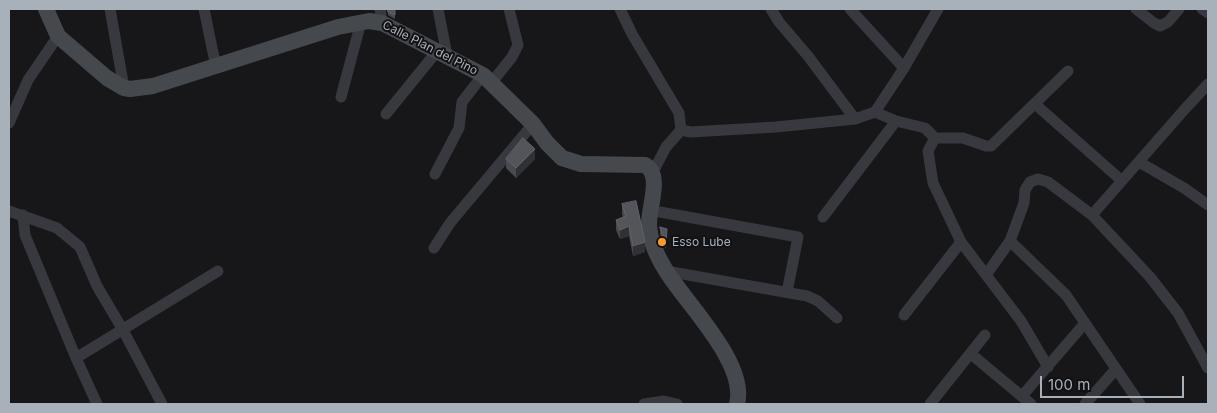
<!DOCTYPE html>
<html>
<head>
<meta charset="utf-8">
<style>
  body { margin:0 }
  #map { position:relative; width:1217px; height:413px; overflow:hidden; background:#171719; font-family:Inter,sans-serif }
  canvas { display:block }
  .frame { position:absolute; inset:0; border:10px solid #a8b0ba; pointer-events:none }
  .scale { position:absolute; left:1040px; top:376px; width:144px; height:22px; box-sizing:border-box; border:2px solid #a8b0ba; border-top:0; padding-left:6px; font-size:15px; line-height:18px; white-space:nowrap; color:#a8b0ba; -webkit-text-stroke:4px #121214; paint-order:stroke }
</style>
</head>
<body>
<div id="map">
<canvas width="1217" height="413"></canvas>
<div class="frame"></div>
<div class="scale">100 m</div>
</div>
<script>
const ctx = document.querySelector('canvas').getContext('2d');
ctx.lineJoin = 'round';
function trace(path, color, width, dash) {
  ctx.strokeStyle = color;
  ctx.lineWidth = width;
  ctx.lineCap = dash ? 'butt' : 'round';
  ctx.setLineDash(dash || []);
  ctx.stroke(path);
}
function fillPath(path, color) {
  ctx.fillStyle = color;
  ctx.fill(path, 'evenodd');
}
function drawText(font, color, halo, rows, align = 'center') {
  ctx.font = font + ' Inter,sans-serif';
  ctx.lineWidth = 4;
  ctx.setLineDash([]);
  ctx.textBaseline = 'middle';
  ctx.strokeStyle = halo;
  ctx.fillStyle = color;
  for (const [text, x, y, turn = 0] of rows) {
    ctx.save();
    ctx.translate(x, y);
    ctx.rotate((+turn || 0) * Math.PI / 180);
    ctx.textAlign = isNaN(turn) ? turn : align;
    if (halo) ctx.strokeText(text, 0, 0);
    ctx.fillText(text, 0, 0);
    ctx.restore();
  }
}
const street = new Path2D(`
  M110,9L124,88
  M204,9L216,67
  M380,9L382,23
  M438,9L447,55
  M620,9L632,34L679,113L681,130L666,147L653,172
  M771,9L779,22L808,56L855,119
  M850,9L904,68
  M1136,9L1154,23L1160,26L1168,22L1179,9
  M1202,9L1208,13
  M492,82L512,57L518,45L509,9
  M341,97L361,22
  M1035,104L1121,180
  M875,112L904,68L938,9
  M386,114L438,50
  M9,123L28,80L58,36
  M681,130L691,132L776,127L855,119L875,112L896,121L925,128L935,138H963L986,146H991L1068,71
  M935,138L928,151L933,183L961,242L1021,321L1048,367
  M1139,162L1184,188L1208,205
  M435,174L459,128L462,102L483,75
  M9,211L57,228L80,247L97,286L123,330L162,404
  M650,212H660L798,237L787,292
  M23,215L25,235L76,358L97,404
  M1092,215L1184,110L1208,84
  M823,217L896,121
  M1010,241L1066,295L1140,404
  M434,248L450,223L533,124
  M666,271L807,296L818,301L837,318
  M986,275L1010,241L1024,203L1025,190L1030,182L1038,179L1048,182L1092,215L1150,277L1178,313L1208,368
  M904,315L961,242
  M971,354L1031,404
  M76,358L218,271
  M1022,396L1085,323
  M644,404L664,401L677,404
  M930,404L985,335
  M1085,404L1116,369`);
const secondary = new Path2D(`
  M46,9L58,36L107,78L124,88L130,89L153,86L338,27L369,21L382,23L483,75L533,124L547,143L562,158L581,164L645,165C663,175 648,208 649,226C650,241 657,256 665,269C685,303 748,363 737,404`);
const wall = new Path2D(`
  M388,9H395V19L388,15Z
  M506,159H535L516,178L506,168Z
  M622,204L645,252L633,256L629,236L620,239L616,230V220L623,217L622,214Z
  M660,227L667,235L666,249L664,245L660,234Z`);
const shadedWall = new Path2D(`
  M535,149V159L516,178V168Z
  M629,226V236L620,239V230Z
  M645,242V252L633,256V246Z`);
const building = new Path2D(`
  M388,9H395V15L388,12Z
  M523,138L535,149L516,168L506,159Z
  M636,201L645,242L633,246L629,226L620,230L616,220L626,216L622,204Z
  M660,227L667,229L666,242L664,238Z`);
const markers = [
  [662,242,5,"#fc9b2c"]
];
const streetNames = [
  ["Calle Plan del Pino",430,48,27]
];
const poiNames = [
  ["Esso Lube",672,242]
];
trace(street, '#38393e', 11);
trace(secondary, '#45494e', 16);
fillPath(wall, '#484a4e');
fillPath(shadedWall, '#303134');
fillPath(building, '#53555a');
trace(building, '#606369', 1);
for (const [x, y, r, color] of markers) {
  const dot = new Path2D();
  dot.arc(x, y, r, 0, 2 * Math.PI);
  ctx.fillStyle = color;
  ctx.fill(dot);
  trace(dot, '#121214', 2);
}
drawText('12px', '#a8b0ba', '#121214', streetNames);
drawText('12px', '#a8b0ba', '#121214', poiNames, 'left');
</script>
</body>
</html>
